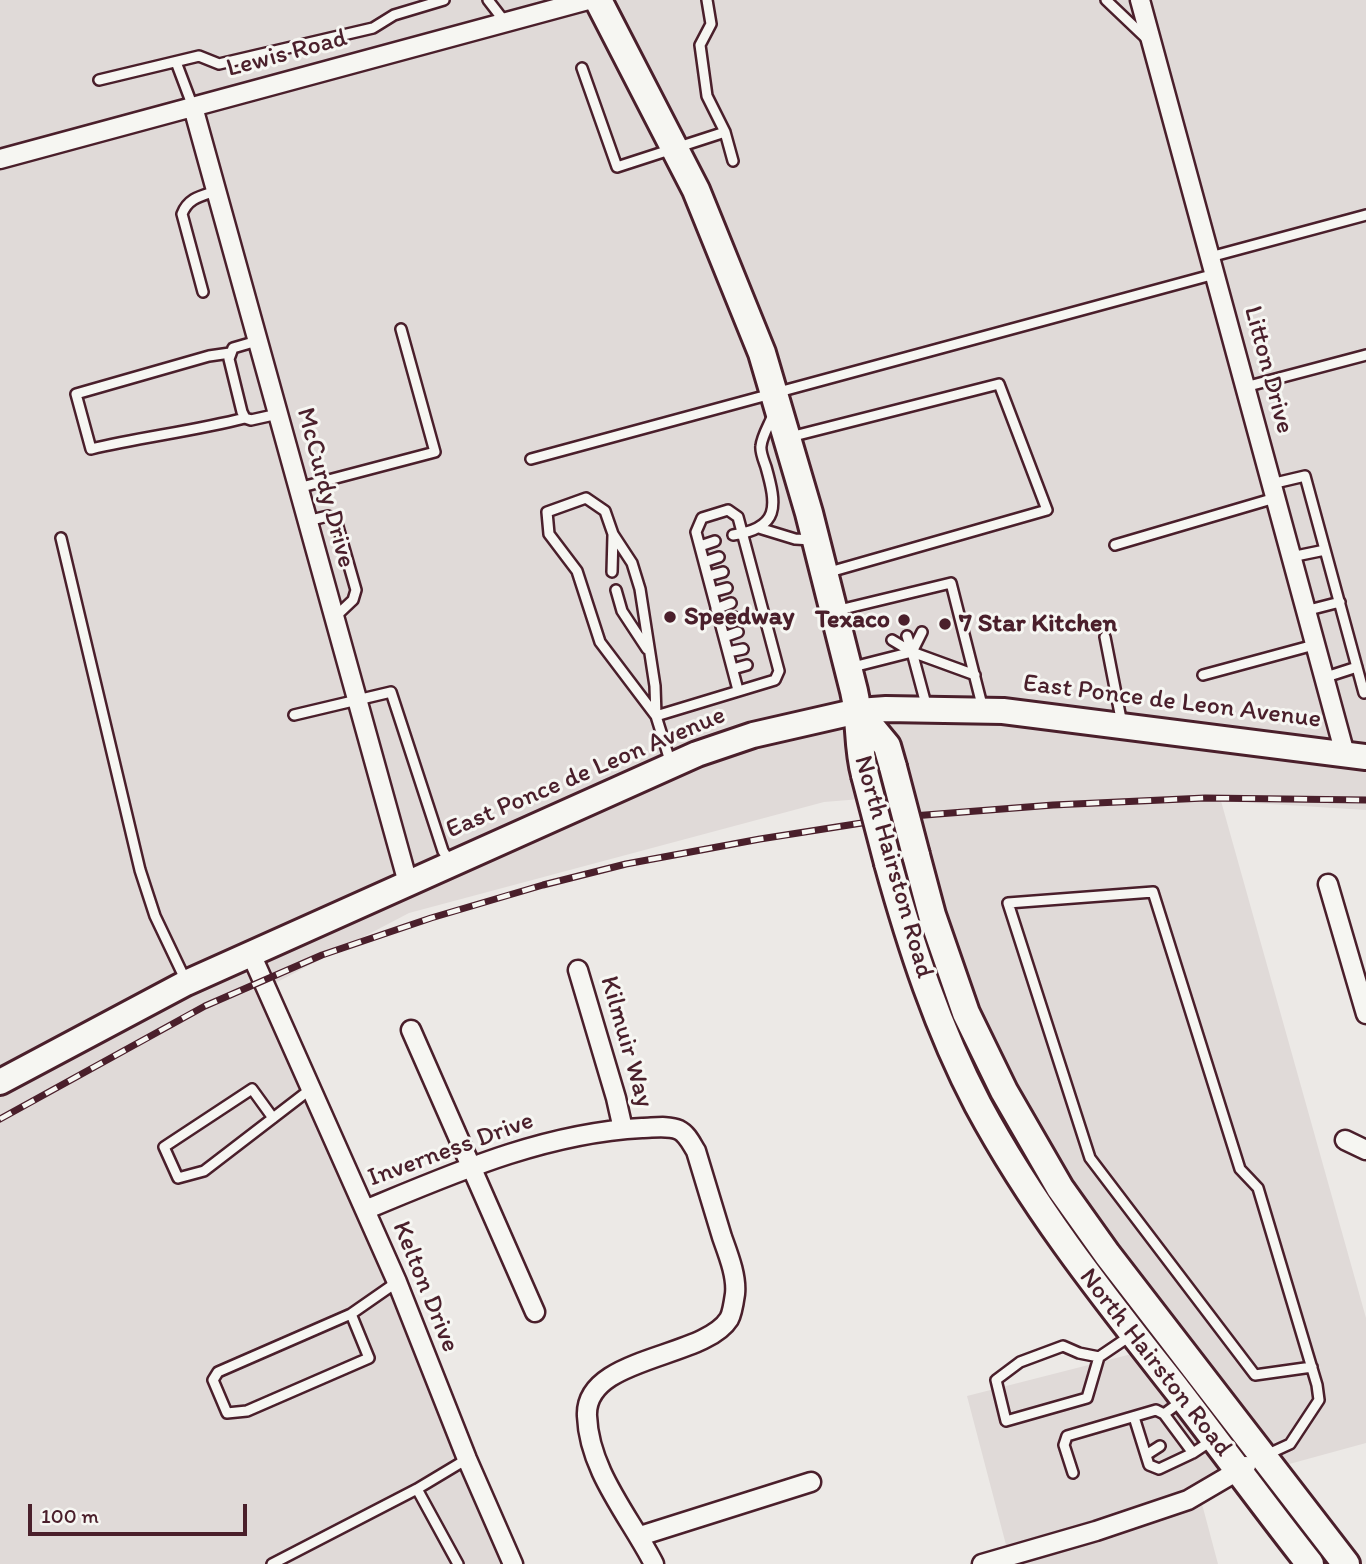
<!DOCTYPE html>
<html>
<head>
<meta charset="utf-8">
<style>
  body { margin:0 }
  #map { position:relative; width:1366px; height:1564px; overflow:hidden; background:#ece9e6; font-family:Itim,sans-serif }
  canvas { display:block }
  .scale { position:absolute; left:28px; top:1504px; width:219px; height:32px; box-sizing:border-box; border:4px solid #4a1f2b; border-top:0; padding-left:9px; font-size:21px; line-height:24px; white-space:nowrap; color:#4a1f2b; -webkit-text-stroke:5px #f6f6f2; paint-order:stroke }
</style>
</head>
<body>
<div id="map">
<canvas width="1366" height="1564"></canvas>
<div class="scale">100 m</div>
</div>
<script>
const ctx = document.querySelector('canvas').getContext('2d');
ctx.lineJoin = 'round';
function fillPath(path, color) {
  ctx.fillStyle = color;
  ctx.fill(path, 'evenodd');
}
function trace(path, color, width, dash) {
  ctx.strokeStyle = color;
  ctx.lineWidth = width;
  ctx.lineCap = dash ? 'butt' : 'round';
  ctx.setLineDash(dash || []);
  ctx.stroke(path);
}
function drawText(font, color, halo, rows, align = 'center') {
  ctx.font = font + ' Itim,sans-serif';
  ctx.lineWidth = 6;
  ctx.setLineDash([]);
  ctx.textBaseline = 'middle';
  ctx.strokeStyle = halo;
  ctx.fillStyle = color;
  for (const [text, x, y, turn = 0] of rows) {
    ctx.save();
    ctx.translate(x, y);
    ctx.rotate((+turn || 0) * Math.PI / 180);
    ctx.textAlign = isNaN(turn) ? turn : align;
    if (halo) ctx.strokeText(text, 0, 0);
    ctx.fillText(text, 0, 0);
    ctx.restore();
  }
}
const built = new Path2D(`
  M0,0H1366V810L1221,801L1366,1318V1443L1198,1489L1218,1564H1011L967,1396L1159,1347L1070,1232L966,1031L873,798L824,802L409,913L262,990L516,1564H0Z`);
const service = new Path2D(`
  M488,0L505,22
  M707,0L711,24L700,45L707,96L725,132L733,161
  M1106,0L1148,40
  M176,62L193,107
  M582,68L617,167L725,132
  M99,80L199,56L219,64L373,28L394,15L444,0
  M1210,257L1366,215
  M203,292L182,214C188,198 201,196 216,191
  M257,341L233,348L229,359L242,412L245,418L251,420L278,414
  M230,353L209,356L76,394L91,449C142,437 194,431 245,418
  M1245,387L1366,355
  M790,437L999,384L1047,510L826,573
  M531,459L1215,274
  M1271,484L1305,476L1364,693
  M298,488L435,452L401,329
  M586,498L605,511L613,534L632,563L640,589L655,686L656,716L600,642L577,571L549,534L547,512Z
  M307,521L328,516L336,520L356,590L353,600L335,617
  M759,528L795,539L812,540
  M733,535C780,528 777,506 766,467C764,461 760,452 761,446C762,436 769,425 773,415
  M61,538L140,870L155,916L186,981
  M1115,545L1275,498
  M700,546L715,541
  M1291,557L1325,550
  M704,562L719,557
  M612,572L613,535
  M708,576L723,572
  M616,590L622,611L647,649
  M712,592L727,588
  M716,609L731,603
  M835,611L951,583L983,709
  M1305,611L1340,602
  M720,620L734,617
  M907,636L912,652
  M724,637L738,632
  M1105,637L1122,724
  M892,640L912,652L975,675
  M728,652L743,649
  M912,652L922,632
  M849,668L912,652L927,708
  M733,669L747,665
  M1203,675L1314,645
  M1323,678L1357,667
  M294,715L391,692L443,851L450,862
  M671,764L656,716L775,680L779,671L738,517L728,510L702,518L696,532L738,690
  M273,1118L204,1171L178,1178L164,1147L252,1089L273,1118L312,1088
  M351,1314L218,1372L213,1380L227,1413L247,1411L369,1358L351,1314L397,1282
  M1099,1357L1087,1398L1006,1421L996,1380L1020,1362L1063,1346L1079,1353L1099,1357L1130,1336
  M1183,1400L1164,1414L1193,1453L1211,1441
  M1134,1417L1149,1465L1159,1469L1193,1453
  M1146,1455L1160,1446
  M1266,1455L1290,1444L1319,1400L1317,1385L1258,1188L1240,1169L1153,892L1008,903L1090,1158L1255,1375L1312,1367
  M1073,1473L1064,1445L1067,1436L1156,1410L1164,1414
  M417,1489L458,1564
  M272,1564L417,1489L467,1459`);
const minor = new Path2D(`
  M1140,0L1345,754
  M193,107L408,883
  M0,159L588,0
  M1328,884L1366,1014
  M251,954L397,1282L467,1459L513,1564
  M578,970L616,1098L623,1129
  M411,1030L535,1312
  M1345,1140L1366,1150
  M365,1210C454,1173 544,1133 642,1128C653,1128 668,1125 679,1130C687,1134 691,1143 696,1151C705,1180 713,1208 722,1237C728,1254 737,1276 735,1294C734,1301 732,1314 729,1319C704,1359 584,1356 587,1416C589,1471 630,1517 654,1564
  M640,1536L811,1482
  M982,1564L1096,1531L1188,1500L1246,1466`);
const secondary = new Path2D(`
  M0,1082L186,983L697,754L753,735L858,711L886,709L1003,711L1366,757`);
const primary = new Path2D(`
  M598,0L696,190L762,353L809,513L854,691C861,721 857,745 865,775
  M858,711L887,746L893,767
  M916,855L932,915L966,1013L1004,1091L1060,1188L1107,1254L1346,1564
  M888,863C911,946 938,1029 978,1105C1035,1211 1105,1298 1178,1391C1222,1448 1265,1507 1310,1564`);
const rail = new Path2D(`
  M0,1119L205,1006L322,955L431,918L543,885L626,864L760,839L900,817L1053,805L1205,798L1366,800`);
const primaryBridge = new Path2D(`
  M893,767L916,855
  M865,775L888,863`);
const markers = [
  [670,617,7,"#4a1f2b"],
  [904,620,7,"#4a1f2b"],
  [945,624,7,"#4a1f2b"]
];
const streetNames = [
  ["Lewis Road",287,54,-15],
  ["Litton Drive",1268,370,75],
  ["McCurdy Drive",325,488,75],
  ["East Ponce de Leon Avenue",1172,702,7],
  ["East Ponce de Leon Avenue",586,773,-23],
  ["North Hairston Road",893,867,74],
  ["Kilmuir Way",626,1042,74],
  ["Inverness Drive",451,1150,-20],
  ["Kelton Drive",425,1287,68],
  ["North Hairston Road",1155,1363,52]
];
const poiNames = [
  ["Speedway",684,617],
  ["Texaco",890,620,"right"],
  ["7 Star Kitchen",959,624]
];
fillPath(built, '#e0dad8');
trace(service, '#4a1f2b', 14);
trace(minor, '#4a1f2b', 23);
trace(secondary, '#4a1f2b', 30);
trace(primary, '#4a1f2b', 32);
trace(service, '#f6f6f2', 9);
trace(minor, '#f6f6f2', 18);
trace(secondary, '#f6f6f2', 24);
trace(primary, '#f6f6f2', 26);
trace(rail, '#4a1f2b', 7);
trace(rail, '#f6f6f2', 4.5, [13]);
trace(primaryBridge, '#4a1f2b', 32, []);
trace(primaryBridge, '#f6f6f2', 26);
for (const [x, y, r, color] of markers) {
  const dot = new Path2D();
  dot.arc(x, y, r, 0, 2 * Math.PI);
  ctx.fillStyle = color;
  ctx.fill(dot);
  trace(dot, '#f6f6f2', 2.5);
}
drawText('26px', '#4a1f2b', '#f6f6f2', streetNames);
drawText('bold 26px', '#4a1f2b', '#f6f6f2', poiNames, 'left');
</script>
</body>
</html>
